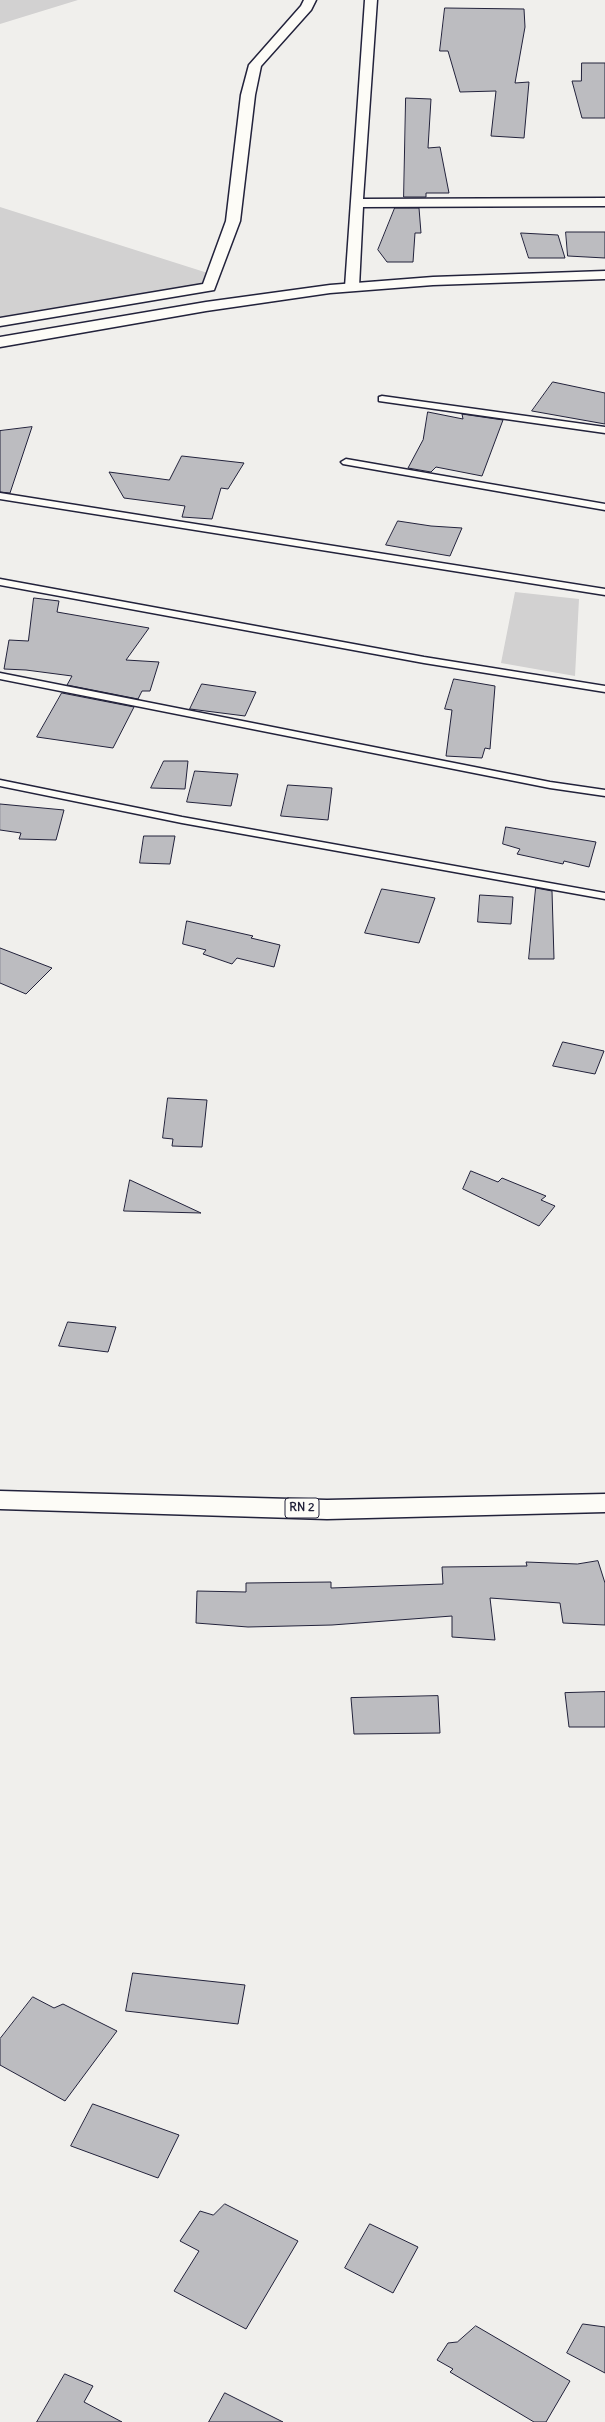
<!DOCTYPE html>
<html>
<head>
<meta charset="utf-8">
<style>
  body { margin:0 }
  canvas { display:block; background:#f0efec }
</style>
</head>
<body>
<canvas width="605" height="2422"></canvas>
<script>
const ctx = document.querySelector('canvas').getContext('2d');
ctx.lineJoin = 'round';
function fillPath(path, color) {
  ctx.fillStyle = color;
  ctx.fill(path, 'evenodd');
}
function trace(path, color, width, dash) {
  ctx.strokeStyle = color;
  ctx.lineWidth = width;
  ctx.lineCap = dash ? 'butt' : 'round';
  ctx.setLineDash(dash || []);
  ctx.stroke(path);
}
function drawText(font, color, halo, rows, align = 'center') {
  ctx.font = font + ' Delius,sans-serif';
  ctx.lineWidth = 3.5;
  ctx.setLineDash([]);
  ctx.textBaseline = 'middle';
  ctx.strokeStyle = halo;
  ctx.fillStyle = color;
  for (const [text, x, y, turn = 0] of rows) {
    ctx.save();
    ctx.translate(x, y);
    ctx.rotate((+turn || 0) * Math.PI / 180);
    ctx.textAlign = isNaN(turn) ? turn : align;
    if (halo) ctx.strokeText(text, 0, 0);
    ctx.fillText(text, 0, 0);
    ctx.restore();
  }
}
const green = new Path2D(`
  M0,0H78L0,24Z
  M0,207L214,275L209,287L0,322Z
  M515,592L579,599L575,676L501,663Z`);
const building = new Path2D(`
  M445,8L524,9L525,27L515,83L529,82L524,138L491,136L496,91L460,92L448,51H440Z
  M582,63H605V118H582L572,81H581Z
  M406,98L431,99L428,148L440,147L449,193H426V197H404Z
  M395,208H419L421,233H415L413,262H387L378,250Z
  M566,232H605V258L568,256Z
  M521,233L558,235L565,258H529Z
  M553,382L605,393V424L532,411Z
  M428,412L463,419L462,414L503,420L482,476L436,467L431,472L408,468L423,440Z
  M32,427L10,493L0,492V431Z
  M182,456L244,463L228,489L221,488L212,519L182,517L185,506L124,498L109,472L169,480Z
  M398,521L431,526L462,528L450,556L386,545Z
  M34,598L59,601L57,612L149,628L126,660L159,662L150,691H142L138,699L67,685L72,676L26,670L4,669L9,640L28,641Z
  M454,679L495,686L490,749L485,748L482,758L446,756L452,710L445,709Z
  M202,684L256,692L245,716L190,709Z
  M62,693L134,707L113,748L37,737Z
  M164,761H188L185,789L151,788Z
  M195,771L238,774L231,806L187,802Z
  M288,785L332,788L328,820L281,816Z
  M0,804L64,810L56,840L19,839L21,833L0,830Z
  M506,827L596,842L589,867L564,861L563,864L517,854L520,849L503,844Z
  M144,836H175L170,864L140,863Z
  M536,888L552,891L554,959H529Z
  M382,889L435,898L419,943L365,933Z
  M480,895L513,897L511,924L478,922Z
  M187,921L253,936L251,938L280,945L274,967L237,958L232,964L203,954L206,950L183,944Z
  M0,948L52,968L26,994L0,983Z
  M563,1042L604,1051L595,1074L553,1066Z
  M168,1098L207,1100L202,1147L172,1146L173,1139L163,1138Z
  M471,1171L498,1182L502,1178L546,1196L541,1200L555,1206L539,1226L463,1189Z
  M130,1180L201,1213L124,1211Z
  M68,1322L116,1327L108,1352L59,1346Z
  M598,1561L605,1583V1625L563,1623L560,1603L490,1598L495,1640L452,1637V1616L332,1625L248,1627L196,1623L197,1591L246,1592V1583L331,1582V1588L443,1584L442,1567L527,1566L526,1562L577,1564Z
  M605,1692V1727H569L565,1693Z
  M438,1696L440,1733L354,1734L351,1698Z
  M133,1973L245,1985L238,2024L126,2011Z
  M33,1997L54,2008L63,2004L117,2031L65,2101L0,2065V2039Z
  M93,2104L179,2135L158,2178L71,2146Z
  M225,2204L298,2241L246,2329L174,2291L199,2251L180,2241L200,2211L213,2215Z
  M370,2224L418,2247L393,2293L345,2268Z
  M583,2324L605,2327V2373L567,2353Z
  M476,2326L570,2381L546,2422H534L450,2372L453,2369L437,2360L448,2343L457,2342Z
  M65,2374L93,2386L84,2402L122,2422H37Z
  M225,2393L283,2422H209Z`);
const service = new Path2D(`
  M382,396L605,427V433L379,401V397Z
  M346,459L605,504V510L343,464L341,462Z
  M0,493L605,589V595L0,499Z
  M0,579L424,657L605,686V692L424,663L0,585Z
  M0,673L550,782L605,790V796L550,788L0,679Z
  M0,780L182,817L605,893V899L182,823L0,786Z`);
const minor = new Path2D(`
  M304,0H316L311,10L261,66L255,95L240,221L214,290L0,326V318L203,284L226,221L241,95L249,65L301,6Z
  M365,0H377L363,199L605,198V206L363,207L359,287L357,290H347L345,287Z`);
const tertiary = new Path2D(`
  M605,271V279L433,285L330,293L206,311L0,347V337L206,302L330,285L433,277Z`);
const trunk = new Path2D(`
  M0,1491L327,1500L605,1494V1512L327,1519L0,1509Z`);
const shields = [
  [302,1508,34]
];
const shieldNames = [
  ["RN 2",302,1508]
];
fillPath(green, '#d2d1d1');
fillPath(building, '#bcbcc0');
trace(building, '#22223b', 1);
trace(service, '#22223b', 3);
trace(minor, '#22223b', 3);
trace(tertiary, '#22223b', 3);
trace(trunk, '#22223b', 3);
fillPath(service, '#fdfcf7');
fillPath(minor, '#fdfcf7');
fillPath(tertiary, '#fdfcf7');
fillPath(trunk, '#fdfcf7');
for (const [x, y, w] of shields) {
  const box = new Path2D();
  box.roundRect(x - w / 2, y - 10, w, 20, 3);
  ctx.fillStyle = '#fdfcf7';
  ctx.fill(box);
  trace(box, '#22223b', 1);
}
drawText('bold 12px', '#22223b', null, shieldNames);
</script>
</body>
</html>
